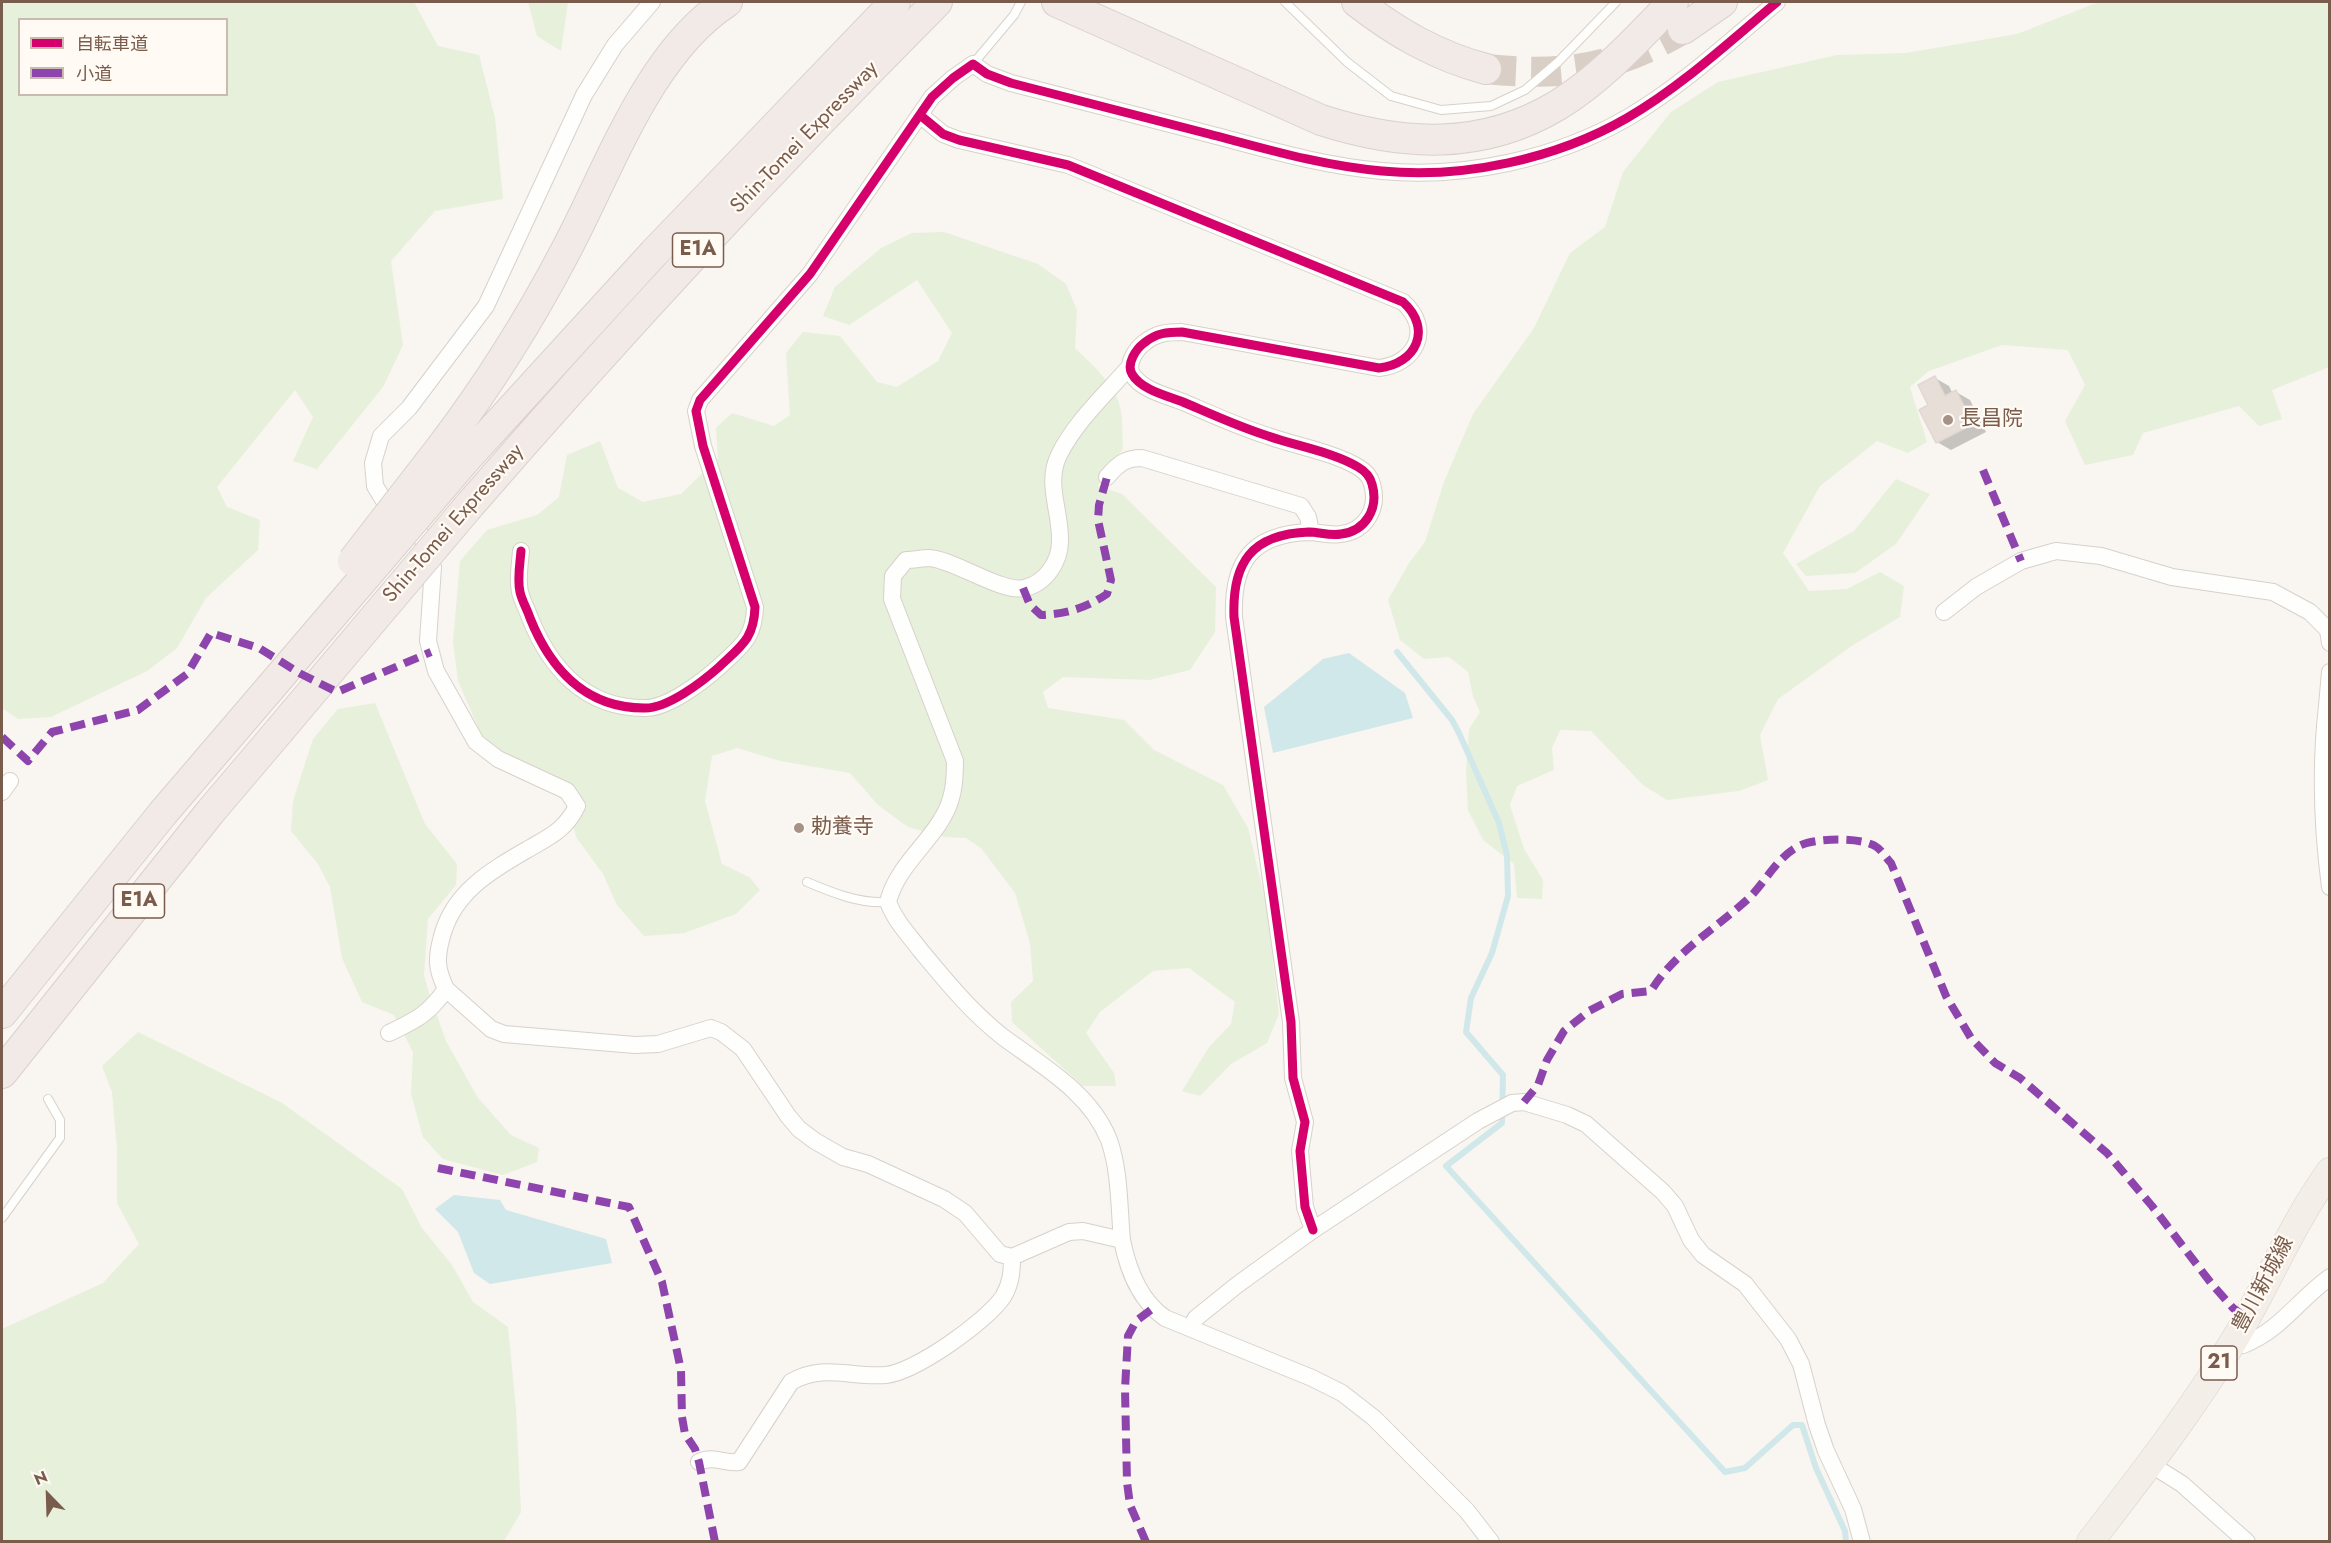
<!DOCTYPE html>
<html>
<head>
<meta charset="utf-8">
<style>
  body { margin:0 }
  #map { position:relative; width:2331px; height:1543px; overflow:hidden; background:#f9f5f0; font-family:Jost,"Noto Sans JP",sans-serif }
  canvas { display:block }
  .frame { position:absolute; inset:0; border:3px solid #7a5c4d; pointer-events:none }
  .legend { position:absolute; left:18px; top:18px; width:210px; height:78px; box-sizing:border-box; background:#fffaf3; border:2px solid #cabbb1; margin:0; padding:8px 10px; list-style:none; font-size:18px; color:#7a5c4d }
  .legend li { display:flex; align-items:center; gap:12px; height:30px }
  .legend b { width:30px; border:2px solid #cabbb1 }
  .north { position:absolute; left:18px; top:1465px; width:60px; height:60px; -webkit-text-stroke:4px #fffaf3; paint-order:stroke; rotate:337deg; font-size:16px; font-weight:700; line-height:24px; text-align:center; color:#7a5c4d }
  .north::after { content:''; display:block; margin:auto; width:21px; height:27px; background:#7a5c4d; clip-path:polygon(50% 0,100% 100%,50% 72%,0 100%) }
</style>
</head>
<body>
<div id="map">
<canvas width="2331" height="1543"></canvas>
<div class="frame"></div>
<ul class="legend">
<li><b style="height:8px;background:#d6006c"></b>自転車道</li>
<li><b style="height:8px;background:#8e44ad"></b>小道</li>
</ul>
<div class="north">N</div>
</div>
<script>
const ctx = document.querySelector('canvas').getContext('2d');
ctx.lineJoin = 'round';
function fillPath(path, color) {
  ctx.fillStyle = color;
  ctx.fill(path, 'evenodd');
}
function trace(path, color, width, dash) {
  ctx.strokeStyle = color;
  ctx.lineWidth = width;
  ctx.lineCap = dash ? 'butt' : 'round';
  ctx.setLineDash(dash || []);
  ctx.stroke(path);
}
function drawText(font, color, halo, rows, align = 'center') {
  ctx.font = font + ' Jost,"Noto Sans JP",sans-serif';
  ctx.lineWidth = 4.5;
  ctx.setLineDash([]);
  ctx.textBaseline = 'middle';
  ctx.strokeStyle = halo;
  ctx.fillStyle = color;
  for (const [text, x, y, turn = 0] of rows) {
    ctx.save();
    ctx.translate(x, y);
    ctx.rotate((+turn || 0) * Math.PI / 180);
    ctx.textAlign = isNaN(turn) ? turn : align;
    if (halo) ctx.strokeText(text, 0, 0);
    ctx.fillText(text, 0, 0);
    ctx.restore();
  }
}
const green = new Path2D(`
  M2,2H417L415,4L438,46L479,55L495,118L503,199L435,211L391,261L403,345L383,387L317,469L293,461L313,417L295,390L217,487L227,507L260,520L258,550L206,598L177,648L147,671L51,717L18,719L2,708ZM20,20H226V94H20Z
  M528,2H568L561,51L537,36Z
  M2099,2H2329V367L2272,390L2282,419L2259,426L2239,406L2143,433L2133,455L2085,465L2065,421L2085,385L2068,350L2002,345L1929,371L1910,387L1927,442L1908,453L1877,441L1820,486L1783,553L1809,591L1847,589L1880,572L1904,586L1900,617L1853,645L1778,699L1760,735L1768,780L1739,791L1667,800L1643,785L1591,731L1560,730L1552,748L1554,770L1517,786L1510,805L1524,849L1543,880L1542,899L1517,898L1514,864L1483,840L1468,810L1466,771L1469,729L1480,712L1473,696L1468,672L1449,657L1424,659L1400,640L1388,600L1409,563L1425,542L1444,482L1473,414L1534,328L1570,253L1605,227L1623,172L1671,112L1718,82L1837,55L1906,53L2017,34Z
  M944,232L1038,264L1066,284L1077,310L1075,348C1092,365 1118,386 1121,412C1123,424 1122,437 1123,449L1105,470L1098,486L1122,494L1216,587L1215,632L1190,670L1149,680L1063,677L1043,692L1048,708L1124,720L1154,750L1223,785L1248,828L1266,903L1279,1014L1267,1043L1231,1064L1200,1096L1182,1091L1209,1047L1231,1024L1235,1002L1189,968L1153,971L1100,1012L1086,1033L1114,1073L1116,1086H1083L1012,1022L1011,1002L1033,981L1030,943L1015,893L981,848L966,838L945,837L908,827L878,805L850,773L780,761L737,748L712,756L705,801L722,864L749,877L760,890L736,914L684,933L644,936L617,905L603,874L576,837L569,805L552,775L506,757L481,734L458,681L453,642L460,561L487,530L537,515L559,497L567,455L600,441L618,488L643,502L681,494L718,458L716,428L732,413L774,426L790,415L786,353L803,332L840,336L877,382L897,387L938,361L952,333L917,280L849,325L823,316L835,287L881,248L912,233Z
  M1896,479L1930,494L1896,544L1855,573L1806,576L1796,564L1854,531Z
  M375,703L425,824L457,864L456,885L428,919L424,975L429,993L446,1041L478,1098L511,1135L539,1148L537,1162L503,1175L443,1159L423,1137L411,1094L413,1052L394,1015L362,1002L342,958L330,887L318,864L291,831L293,801L313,739L338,709Z
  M138,1032L282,1103L402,1189L422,1228L452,1265L473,1302L508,1327L516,1409L521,1512L504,1541H2V1329L103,1283L139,1244L117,1203V1149L112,1092L102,1066Z`);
const water = new Path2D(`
  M1349,653L1405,693L1413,718L1273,753L1264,707L1323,659Z
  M454,1195L500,1200L506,1210L606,1239L612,1263L490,1284L474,1273L458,1232L435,1209Z`);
const shadow = new Path2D(`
  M1935,378L1949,386L1953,394L1956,392L1970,400L1986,432L1951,450L1937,442L1930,405Z`);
const stream = new Path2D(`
  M1397,652L1452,720L1459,733L1499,823L1507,855L1508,896L1492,953L1471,998L1466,1032L1503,1075L1502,1123L1446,1166L1725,1472L1745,1468L1793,1425H1802L1816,1468L1845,1531L1846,1542`);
const building = new Path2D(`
  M1935,376L1945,396L1956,390L1973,424L1936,443L1919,410L1928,405L1918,385Z`);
const highwayTunnel = new Path2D(`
  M1486,69C1565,77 1615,69 1683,29`);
const lane = new Path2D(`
  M1285,2L1347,62L1391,96L1441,110L1491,106L1525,90L1558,62L1616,2
  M973,64L1014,15L1021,2
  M807,882C833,893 860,904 888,902
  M2,1218L60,1138V1120L48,1099`);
const street = new Path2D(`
  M920,115L943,134L959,140L1068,165L1403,302C1433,329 1416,364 1379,368L1182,332C1167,332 1156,333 1144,343C1136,349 1126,364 1132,374C1141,390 1168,396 1183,402C1211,414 1239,427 1268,436C1296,446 1333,452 1358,467C1365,471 1370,476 1372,484C1379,508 1366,531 1341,534C1330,536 1319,532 1309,532C1251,534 1232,563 1234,617L1291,1022L1293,1078L1305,1122L1300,1151L1305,1207L1313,1230
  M1107,477C1118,464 1125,458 1142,458L1301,506L1308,517L1311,532
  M521,551C520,564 517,579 520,592C522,601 527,609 530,618C550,668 585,708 644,708C667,709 702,682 719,667C741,646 754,639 755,607L703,446L696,411L700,400L810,274L932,97L953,78L973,64L987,74L1011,83C1077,100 1143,117 1209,134C1266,149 1323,166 1382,171C1463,179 1556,159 1627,118C1682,86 1729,42 1777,2
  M1944,612L1976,587L2021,561L2056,551L2101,556L2172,577L2273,592L2310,612L2328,630L2330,643
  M2330,672L2327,706H2330
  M2327,706C2320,767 2322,827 2330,887
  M2,792L10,781
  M446,989C436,968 436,958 442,936C454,891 492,870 530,848C551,836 566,829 577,806L567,791L498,759L476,742L436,671L428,641L433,567L420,533L386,504L375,486L373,463L381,436L409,408L486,306L584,95L615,45L652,2
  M389,1033C416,1020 429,1014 446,989L491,1029L504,1034L635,1045L658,1044L711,1028L721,1032L743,1049L788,1116L799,1129L815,1141L843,1157L868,1164L944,1199L965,1213L1000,1254L1012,1257L1069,1232L1083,1231L1122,1240C1128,1270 1139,1300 1165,1318L1312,1378L1342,1393L1374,1418L1467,1511L1491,1542
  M1122,1240C1119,1208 1120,1171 1109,1140C1090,1092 1042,1066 1003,1037C971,1012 946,981 921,951C909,935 895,921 888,902C898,861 941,836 951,798C955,786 955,773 955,761L892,599L893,576L906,560C914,560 922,558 929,558C953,559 1001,593 1024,588C1045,584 1060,562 1060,541C1061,512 1045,483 1059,455C1075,422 1106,394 1130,366
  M1190,1328L1196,1318L1237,1285L1313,1230L1478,1121L1512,1103L1524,1102L1567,1115L1586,1124L1663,1192L1675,1206L1691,1240L1703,1255L1745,1284L1788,1339L1801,1364L1817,1425L1826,1451L1853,1509L1862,1542
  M2234,1341L2243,1345C2282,1329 2297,1301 2330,1277
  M699,1462C714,1455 724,1464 739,1462L791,1382C823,1363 851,1378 886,1375C915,1372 986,1322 1003,1297C1011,1284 1012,1272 1012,1257
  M2150,1464L2182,1484L2247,1542`);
const primary = new Path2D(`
  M2090,1542C2140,1477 2191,1412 2233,1342C2267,1286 2291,1225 2330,1171`);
const highway = new Path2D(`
  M1057,2L1321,120C1402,146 1482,151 1558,105C1602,78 1638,38 1673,2
  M1357,2C1397,33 1437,56 1486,69
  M1683,29L1722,2
  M443,445C489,384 530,319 565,252C608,172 648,53 727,2
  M464,461L654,253L895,2
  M468,507C619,333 775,165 937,2
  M2,1013L163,813L270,688
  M2,1073L211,811L279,731`);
const highwayBridge = new Path2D(`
  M353,561L443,445
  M270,688L464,461
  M279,731L468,507`);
const quiet = new Path2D(`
  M1983,470L2021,561
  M1023,588L1030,605L1041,615C1066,614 1086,608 1107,594L1111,580L1098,520L1099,505L1107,477
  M2,737L28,761L52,732L138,710L187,674L211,633L259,648L301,674L337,692L431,652
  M1524,1102L1538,1085L1547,1060L1564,1031L1589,1011L1622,994L1651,991C1674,953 1716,928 1748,899C1765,883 1777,857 1799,846C1814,838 1860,837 1875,846C1881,849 1886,858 1891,863L1946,996L1971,1038L1995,1063L2020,1078L2107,1153L2152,1206L2211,1283L2233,1308L2246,1318
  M438,1168L629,1207L662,1282L681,1370L682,1417L685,1434L695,1449L699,1462L715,1542
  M1146,1542L1130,1505L1127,1482L1125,1389L1128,1336L1136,1321L1152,1309`);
const cycleway = new Path2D(`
  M920,115L943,134L959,140L1068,165L1403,302C1433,329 1416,364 1379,368L1182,332C1167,332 1156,333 1144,343C1136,349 1126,364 1132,374C1141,390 1168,396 1183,402C1211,414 1239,427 1268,436C1296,446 1333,452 1358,467C1365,471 1370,476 1372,484C1379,508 1366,531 1341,534C1330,536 1319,532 1309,532C1251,534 1232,563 1234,617L1291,1022L1293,1078L1305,1122L1300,1151L1305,1207L1313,1230
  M521,551C520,564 517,579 520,592C522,601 527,609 530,618C550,668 585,708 644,708C667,709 702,682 719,667C741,646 754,639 755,607L703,446L696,411L700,400L810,274L932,97L953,78L973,64L987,74L1011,83C1077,100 1143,117 1209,134C1266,149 1323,166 1382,171C1463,179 1556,159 1627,118C1682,86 1729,42 1777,2`);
const markers = [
  [1948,420,6,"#a69286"],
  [799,828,6,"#a69286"]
];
const shields = [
  [698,250,51],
  [139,901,51],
  [2219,1363,36]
];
const shieldNames = [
  ["E1A",698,250],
  ["E1A",139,901],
  ["21",2219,1363]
];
const streetNames = [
  ["Shin-Tomei Expressway",805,138,-46],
  ["Shin-Tomei Expressway",454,524,-49],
  ["豊川新城線",2264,1285,-62]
];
const poiNames = [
  ["長昌院",1960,420],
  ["勅養寺",811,828]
];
fillPath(green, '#e7f0db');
fillPath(water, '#d0e8ea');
fillPath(shadow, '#0003');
trace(stream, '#d0e8ea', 6);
fillPath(building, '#e6ded7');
trace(building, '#e2d8d2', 1.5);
trace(highwayTunnel, '#d9cfc7', 30, [30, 15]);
trace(lane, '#d7d1cb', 10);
trace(street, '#d7d1cb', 18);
trace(primary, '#dad1cc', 28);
trace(highway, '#dad1cc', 32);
trace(lane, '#fefefd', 8);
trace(street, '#fefefd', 16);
trace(primary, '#f3eee8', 27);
trace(highway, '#f2eae7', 30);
trace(highwayBridge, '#dad1cc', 32, []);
trace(highwayBridge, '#f2eae7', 30);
trace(quiet, '#8e44ad', 8, [15, 8]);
trace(cycleway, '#d6006c', 9);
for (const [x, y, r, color] of markers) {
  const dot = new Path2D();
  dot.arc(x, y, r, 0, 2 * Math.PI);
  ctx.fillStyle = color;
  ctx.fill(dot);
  trace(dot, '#fffaf3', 2);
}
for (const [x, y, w] of shields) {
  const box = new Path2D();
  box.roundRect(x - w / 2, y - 17, w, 34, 4.5);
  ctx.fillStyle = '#fffaf3';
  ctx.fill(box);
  trace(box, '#7a5c4d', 1.5);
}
drawText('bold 20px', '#7a5c4d', null, shieldNames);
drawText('21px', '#7a5c4d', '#fffaf3', streetNames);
drawText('21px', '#7a5c4d', '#fffaf3', poiNames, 'left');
</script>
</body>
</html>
